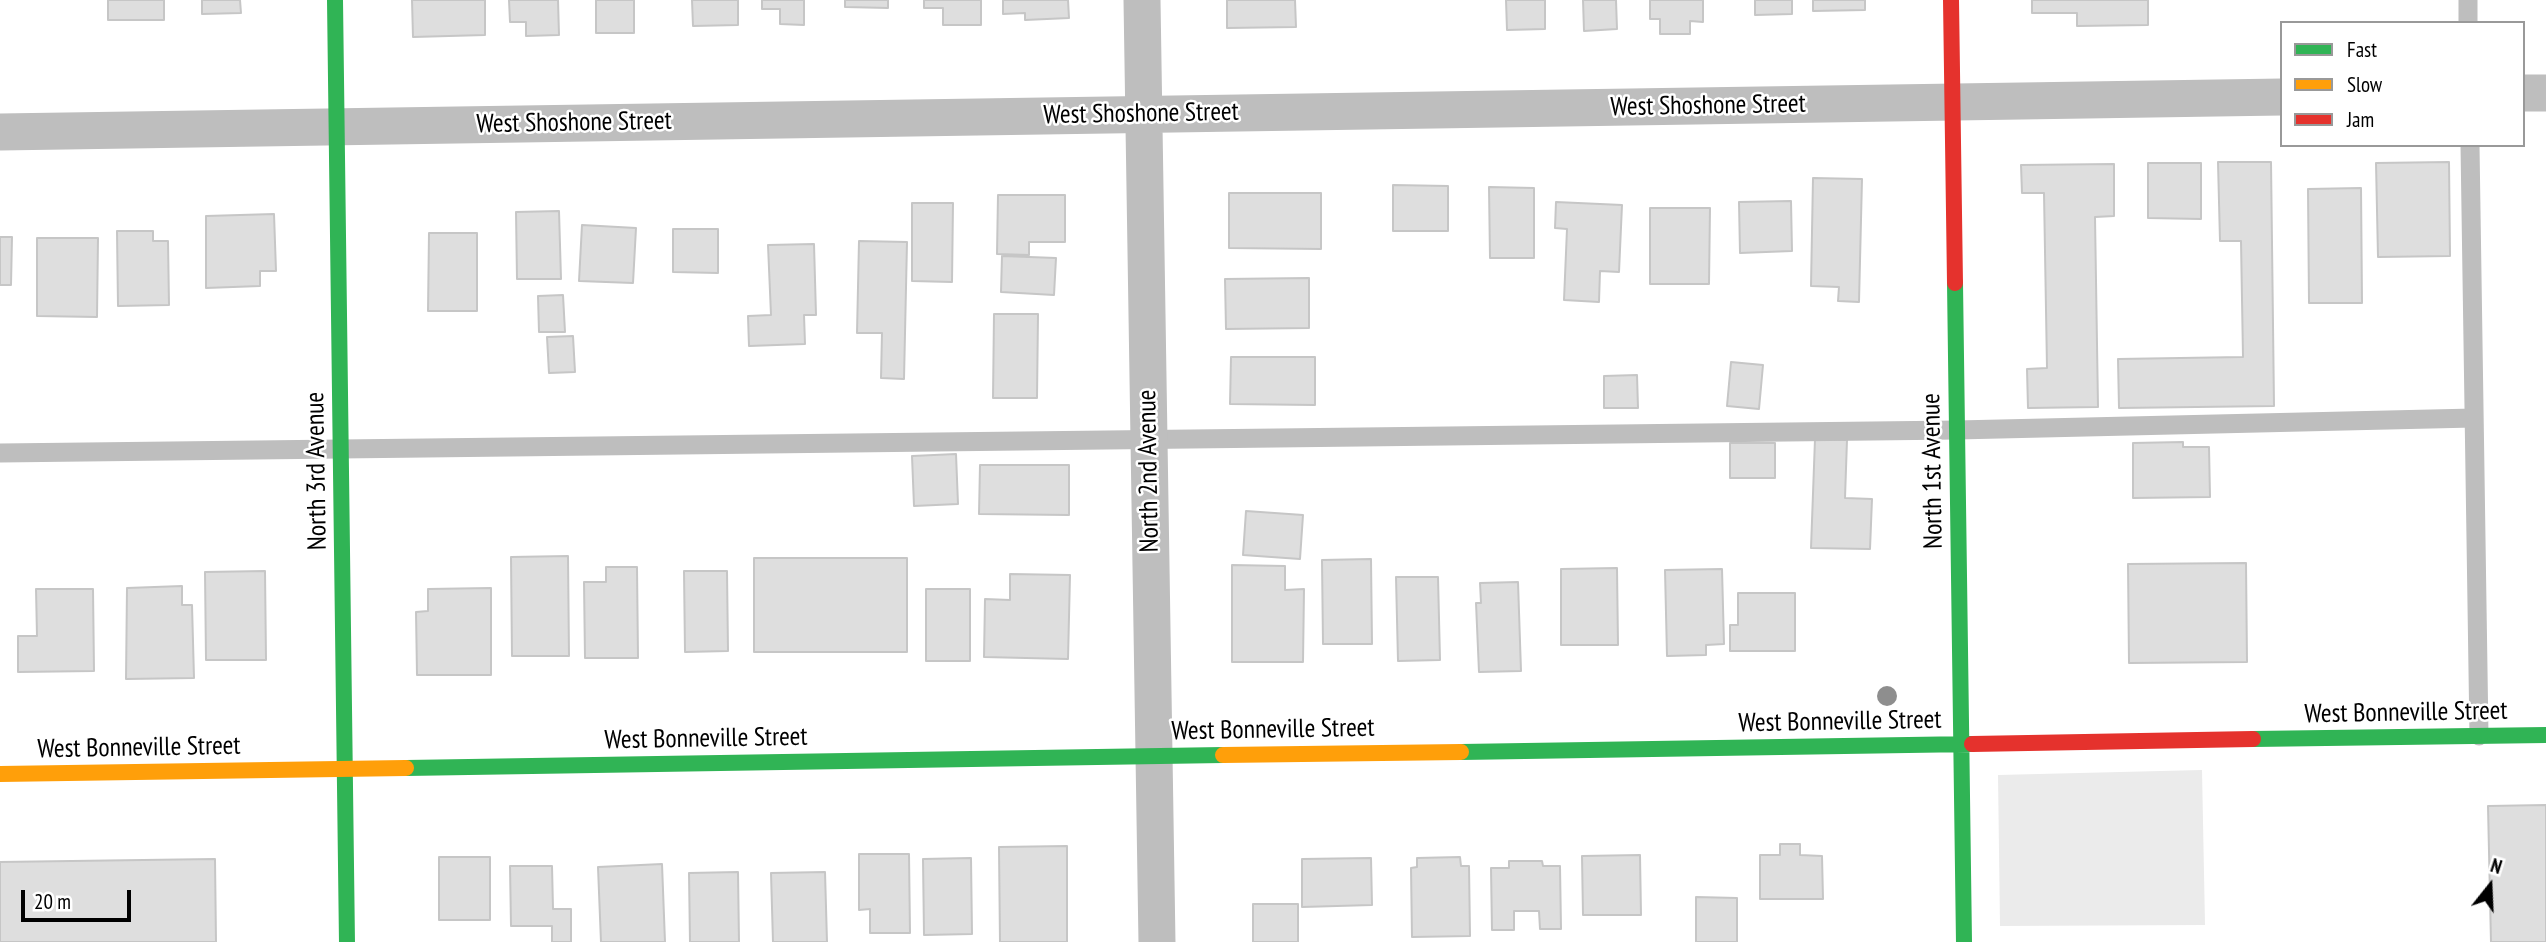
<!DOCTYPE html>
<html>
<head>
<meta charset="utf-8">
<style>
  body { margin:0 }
  #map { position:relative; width:2546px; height:942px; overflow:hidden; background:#fff; font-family:"PT Sans Narrow",sans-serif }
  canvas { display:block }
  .legend { position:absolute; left:2280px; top:21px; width:245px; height:126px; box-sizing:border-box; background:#fff; border:2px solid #999; margin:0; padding:9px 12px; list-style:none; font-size:21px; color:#000 }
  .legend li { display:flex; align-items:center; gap:14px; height:35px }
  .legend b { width:35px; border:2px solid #999 }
  .north { position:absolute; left:2455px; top:851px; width:70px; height:70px; -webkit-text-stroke:5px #fff; paint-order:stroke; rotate:18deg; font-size:19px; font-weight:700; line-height:28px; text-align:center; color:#000 }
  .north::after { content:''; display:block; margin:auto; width:24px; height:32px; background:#000; clip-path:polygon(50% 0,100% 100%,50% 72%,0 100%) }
  .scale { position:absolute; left:21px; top:890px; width:110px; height:32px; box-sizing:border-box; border:4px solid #000; border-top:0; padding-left:9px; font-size:21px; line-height:24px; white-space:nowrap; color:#000; -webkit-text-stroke:5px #fff; paint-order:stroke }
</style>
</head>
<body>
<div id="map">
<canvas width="2546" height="942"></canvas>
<ul class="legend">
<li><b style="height:9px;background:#30b455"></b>Fast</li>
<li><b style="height:9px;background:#ff9f0a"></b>Slow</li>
<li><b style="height:9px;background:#e5322d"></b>Jam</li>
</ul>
<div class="north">N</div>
<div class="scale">20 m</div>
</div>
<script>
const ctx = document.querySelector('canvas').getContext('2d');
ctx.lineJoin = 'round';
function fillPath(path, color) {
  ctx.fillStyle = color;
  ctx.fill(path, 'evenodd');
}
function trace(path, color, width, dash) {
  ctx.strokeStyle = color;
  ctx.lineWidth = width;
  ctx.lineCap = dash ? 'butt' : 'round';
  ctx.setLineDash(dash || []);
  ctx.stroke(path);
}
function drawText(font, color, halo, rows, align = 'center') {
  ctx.font = font + ' "PT Sans Narrow",sans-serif';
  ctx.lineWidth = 5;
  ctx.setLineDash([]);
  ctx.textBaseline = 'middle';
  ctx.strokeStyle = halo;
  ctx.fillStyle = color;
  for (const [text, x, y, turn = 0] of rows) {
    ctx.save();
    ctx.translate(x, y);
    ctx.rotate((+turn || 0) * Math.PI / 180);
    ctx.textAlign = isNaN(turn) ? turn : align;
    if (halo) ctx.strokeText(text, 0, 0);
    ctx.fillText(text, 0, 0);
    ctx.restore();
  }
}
const green = new Path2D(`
  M2202,770L2205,925L2000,926L1998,775Z`);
const building = new Path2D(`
  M108,0H164V20H108Z
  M202,0H240L241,13L202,14Z
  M412,0H485V35L413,37Z
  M509,0H558L559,35L526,36V22H510Z
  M596,0H634V33H596Z
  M692,0H738V25L693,26Z
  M762,0H804V25L780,24V9H762Z
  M845,0H888V8L845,7Z
  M924,0H981V25H943V8H924Z
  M1003,0H1068L1069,18L1025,20V13L1003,14Z
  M1227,0H1295L1296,27L1227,28Z
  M1506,0H1545V29L1507,30Z
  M1583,0H1616L1617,29L1584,31Z
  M1650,0H1703V22L1690,21V34H1660V19H1650Z
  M1755,0H1792V14L1755,15Z
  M1813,0H1865V10L1813,11Z
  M2032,0H2148V25L2077,26V13H2032Z
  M2218,162H2271L2274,406L2119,408L2118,359L2243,357L2241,241H2220Z
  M2449,162L2450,256L2378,257L2376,163Z
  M2148,163H2201V219L2148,218Z
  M2114,164V216L2095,217L2098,407L2028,408L2027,369L2047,368L2044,193H2022L2021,165Z
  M1813,178L1862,179L1859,302L1838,301L1839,287L1811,286Z
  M1393,185L1448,186V231H1393Z
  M1489,187L1534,188V258H1490Z
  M2361,188L2362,303H2309L2308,189Z
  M1229,193H1321V249L1229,248Z
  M998,195H1065V242H1029V255L997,254Z
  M1791,201L1792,251L1740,253L1739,202Z
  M1556,202L1622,205L1619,272L1600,271L1599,302L1564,300L1567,229L1555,228Z
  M912,203H953L952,282L912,281Z
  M1650,208H1710L1709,284H1650Z
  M559,211L561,279H517L516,212Z
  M274,214L276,271H260V286L206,288V216Z
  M582,225L636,228L633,283L579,281Z
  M673,229H718V273L673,272Z
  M117,231H153V241H168L169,305L118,306Z
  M429,233H477V311H428Z
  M0,237H12L11,285H0Z
  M37,238H98L97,317L37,316Z
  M859,241L907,242L904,379L881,378L882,333H857Z
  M814,244L816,315H804L805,344L749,346L748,316L771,315L768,245Z
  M1002,256L1056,258L1054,295L1001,292Z
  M1309,278V328L1226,329L1225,279Z
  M563,295L565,332H539L538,296Z
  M994,314H1038L1037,398H993Z
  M573,336L575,372L549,373L547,337Z
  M1231,357H1315V405L1230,404Z
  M1731,362L1763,365L1759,409L1727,406Z
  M1637,375L1638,408H1604V376Z
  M1815,439L1847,440L1845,498L1872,499L1870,549L1811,548Z
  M2183,442V447H2209L2210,497L2133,498V443Z
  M1730,443H1775V478H1730Z
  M956,454L958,504L914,506L912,456Z
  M980,465H1069V515L979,514Z
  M1246,511L1303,515L1300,559L1243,555Z
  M568,556L569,656H512L511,557Z
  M754,558H907V652H754Z
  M1371,559L1372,644H1323L1322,560Z
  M2246,563L2247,662L2129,663L2128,564Z
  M1232,565L1285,566V590L1304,589L1303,662H1232Z
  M606,567H637L638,658H585L584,582H606Z
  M1617,568L1618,645H1561V569Z
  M1722,569L1724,644L1706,645V655L1667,656L1665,570Z
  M265,571L266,660H206L205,572Z
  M684,571H727L728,651L685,652Z
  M1010,574L1070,575L1068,659L984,657L985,599L1010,600Z
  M1396,577H1438L1440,660L1398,661Z
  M1518,582L1521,671L1479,672L1476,603H1481L1480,583Z
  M182,586V605H192L194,678L126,679L127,588Z
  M491,588V675H417L416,612L428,611V589Z
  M36,589H93L94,671L18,672V636H37Z
  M926,589H970V661H926Z
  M1738,593H1795V651H1730V625H1738Z
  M2546,805V942H2491L2488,806Z
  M1780,844H1800V855L1822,856L1823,899H1760V855H1780Z
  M1067,846V942H1000L999,847Z
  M859,854H909L910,933H870V909L859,910Z
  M1640,855L1641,915H1583L1582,856Z
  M439,857H490V920H439Z
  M1460,857L1461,866H1469L1470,936L1412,937L1411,868L1417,867V858Z
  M971,858L972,934L924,935L923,859Z
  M1371,858L1372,905L1302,907V859Z
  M215,859L216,942H0V862Z
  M1509,861H1542L1543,866H1560L1561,929H1540L1539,911H1514V930H1492L1491,868H1509Z
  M662,864L665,942H601L598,867Z
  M510,866H552L553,909H571V942H552V926H511Z
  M738,872L739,942H690L689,873Z
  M825,872L827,942H773L771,873Z
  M1696,897L1737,898V942H1696Z
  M1253,904H1298V942H1253Z`);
const lane = new Path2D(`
  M2468,0V23
  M2470,145L2479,736
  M0,453L1957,430L2474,418`);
const street = new Path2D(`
  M1142,0L1157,942
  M2523,93H2546
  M0,132L2282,97`);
const fast = new Path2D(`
  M335,0L347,942
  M1955,283L1964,942
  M2253,739L2546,735
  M1461,752L1972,744
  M406,768L1223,755`);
const slow = new Path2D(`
  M1223,755L1461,752
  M0,774L406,768`);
const jam = new Path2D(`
  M1951,0L1955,283
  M1972,744L2253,739`);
const trees = [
  [1887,696]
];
const streetNames = [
  ["West Shoshone Street",1708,106,-1],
  ["West Shoshone Street",1141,114,-1],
  ["West Shoshone Street",574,123,-1],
  ["North 3rd Avenue",317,471,-91],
  ["North 2nd Avenue",1149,471,-91],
  ["North 1st Avenue",1933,471,-91],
  ["West Bonneville Street",2406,713,-1],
  ["West Bonneville Street",1840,722,-1],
  ["West Bonneville Street",1273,730,-1],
  ["West Bonneville Street",706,739,-1],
  ["West Bonneville Street",139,748,-1]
];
fillPath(green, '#ebebeb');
fillPath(building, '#dedede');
trace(building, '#c6c6c6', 2);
trace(lane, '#bebebe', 19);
trace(street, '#bebebe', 37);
trace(fast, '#30b455', 16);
trace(slow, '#ff9f0a', 16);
trace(jam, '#e5322d', 16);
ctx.fillStyle = '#8e8e8e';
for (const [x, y] of trees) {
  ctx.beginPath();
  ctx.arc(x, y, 10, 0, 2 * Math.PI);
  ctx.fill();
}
drawText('26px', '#000', '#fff', streetNames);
</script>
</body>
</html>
